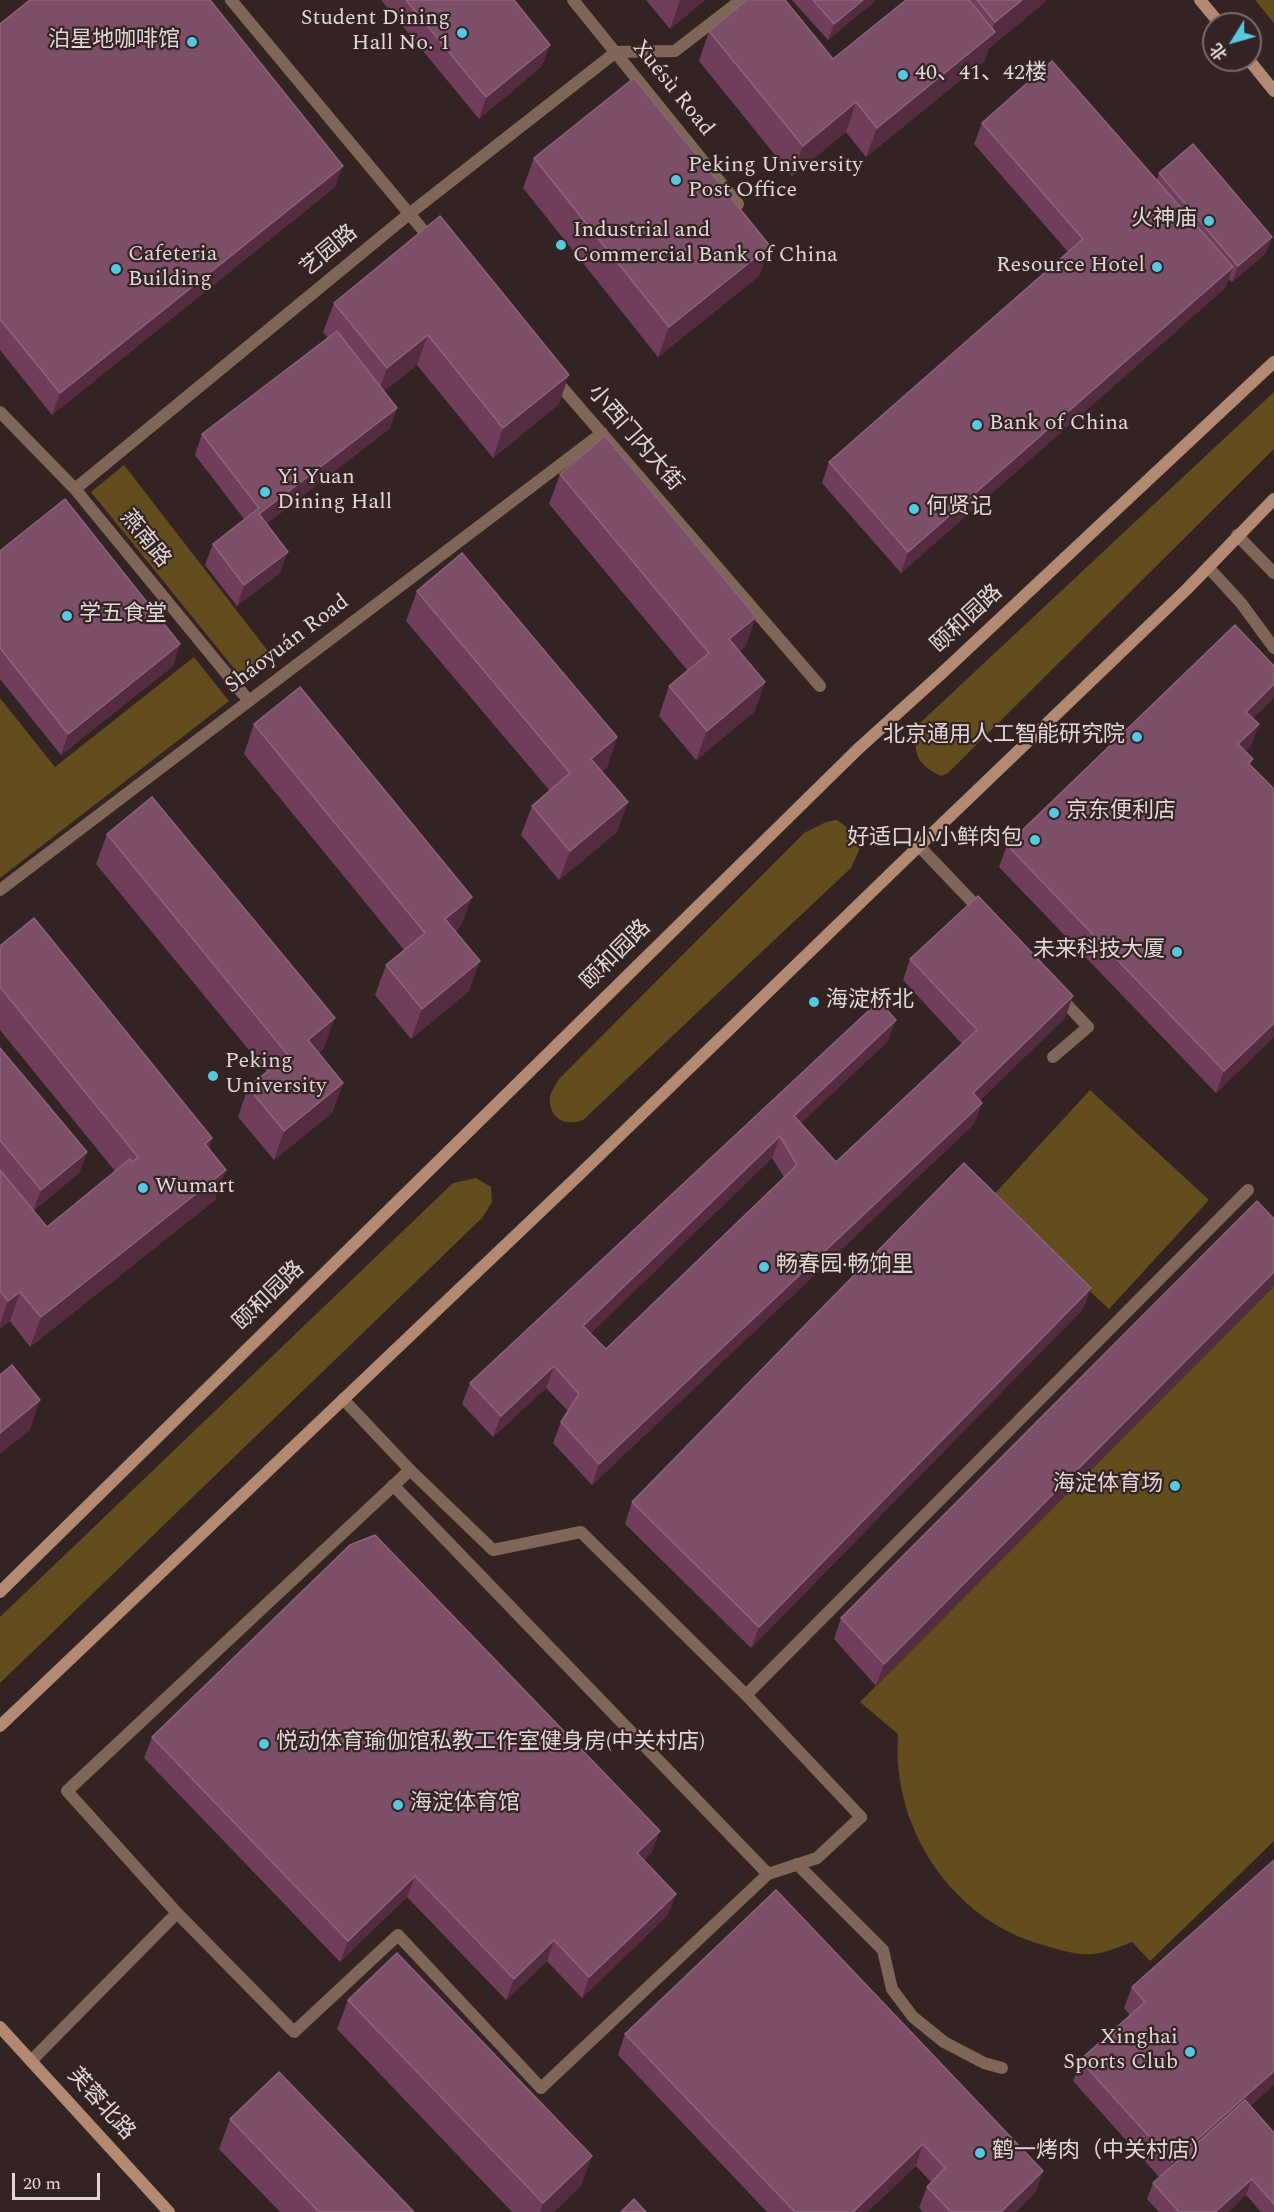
<!DOCTYPE html>
<html>
<head>
<meta charset="utf-8">
<style>
  body { margin:0 }
  #map { position:relative; width:1274px; height:2212px; overflow:hidden; background:#342323; font-family:Spectral,"Noto Sans SC",serif }
  canvas { display:block }
  .north { position:absolute; left:1202px; top:12px; width:60px; height:60px; box-sizing:border-box; background:#342323; border:2px solid #7a6b6b; border-radius:50%; rotate:233deg; font-size:16px; font-weight:700; line-height:24px; text-align:center; color:#e2d6d6 }
  .north::after { content:''; display:block; margin:auto; width:21px; height:27px; background:#56c9e1; clip-path:polygon(50% 0,100% 100%,50% 72%,0 100%) }
  .scale { position:absolute; left:12px; top:2173px; width:88px; height:27px; box-sizing:border-box; border:3px solid #e2d6d6; border-top:0; padding-left:8px; font-size:18px; line-height:21px; white-space:nowrap; color:#e2d6d6; -webkit-text-stroke:4px #342323; paint-order:stroke }
</style>
</head>
<body>
<div id="map">
<canvas width="1274" height="2212"></canvas>
<div class="north">北</div>
<div class="scale">20 m</div>
</div>
<script>
const ctx = document.querySelector('canvas').getContext('2d');
ctx.lineJoin = 'round';
function fillPath(path, color) {
  ctx.fillStyle = color;
  ctx.fill(path, 'evenodd');
}
function trace(path, color, width, dash) {
  ctx.strokeStyle = color;
  ctx.lineWidth = width;
  ctx.lineCap = dash ? 'butt' : 'round';
  ctx.setLineDash(dash || []);
  ctx.stroke(path);
}
function drawText(font, color, halo, rows, align = 'center') {
  ctx.font = font + ' Spectral,"Noto Sans SC",serif';
  ctx.lineWidth = 4.5;
  ctx.setLineDash([]);
  ctx.textBaseline = 'middle';
  ctx.strokeStyle = halo;
  ctx.fillStyle = color;
  for (const [text, x, y, turn = 0] of rows) {
    ctx.save();
    ctx.translate(x, y);
    ctx.rotate((+turn || 0) * Math.PI / 180);
    ctx.textAlign = isNaN(turn) ? turn : align;
    if (halo) ctx.strokeText(text, 0, 0);
    ctx.fillText(text, 0, 0);
    ctx.restore();
  }
}
const green = new Path2D(`
  M1255,0H1274V23Z
  M1274,392V449L948,773L941,776C914,763 912,751 920,723Z
  M124,465L271,655L241,677L91,492Z
  M194,657L229,701L0,878V698L55,767Z
  M837,820L853,832L860,848L851,868L583,1120C565,1127 548,1118 550,1097C551,1091 556,1085 559,1079L804,833L826,822Z
  M1090,1090L1209,1200L1109,1309L990,1199Z
  M476,1178L491,1187L492,1202L482,1218L0,1683V1617L453,1183Z
  M1274,1286V1841L1150,1961L1132,1942C1119,1947 1106,1953 1092,1954C1077,1956 1058,1949 1043,1945C952,1920 891,1828 898,1734L860,1702Z`);
const lane = new Path2D(`
  M0,412L75,489L249,701
  M75,489L409,214L616,52L675,51L741,0
  M1237,535L1274,573
  M1208,567L1241,603L1274,648
  M919,846L982,912
  M1053,1057L1088,1027L1059,996
  M343,1399L410,1470L493,1550L581,1532L746,1695L861,1817
  M746,1695L1248,1190`);
const street = new Path2D(`
  M231,0L432,241
  M573,0L738,204
  M553,377L820,686
  M0,890L602,433
  M393,1485L768,1874
  M797,1864L883,1950L892,1989L913,2017L944,2042L984,2063L1002,2068
  M177,1913L67,1791L410,1470
  M31,2061L177,1913L294,2032L398,1935L541,2088L768,1874L817,1858L861,1817`);
const secondary = new Path2D(`
  M1200,0L1220,24
  M1249,60L1274,91
  M0,1592L858,749L942,673L1274,362
  M0,1726L578,1176L919,846L1187,589L1274,499
  M0,2027L169,2212`);
const wall = new Path2D(`
  M381,0H514L542,66L479,119Z
  M646,0H705L670,29Z
  M792,0H876L828,40Z
  M906,0H1046L1045,2L989,48L984,61L866,157L846,132L792,176L699,61L709,31L833,59Z
  M0,24L335,187L52,415L0,350Z
  M982,123L1157,180L1159,173L1266,253L1232,282L1229,279L1225,288L901,573L822,483L829,462L1068,252L974,144Z
  M534,158L770,246L759,276L658,357L523,188Z
  M440,216L559,404L493,458L417,365L384,391L397,408L389,429L266,524L280,573L237,606L205,565L213,544L244,519L195,455L202,434L328,338L323,332L334,303Z
  M560,474L756,617L745,647L739,652L765,682L754,712L696,760L659,716L669,686L688,671L549,504Z
  M0,551L173,666L61,755L0,679Z
  M417,591L617,737L607,767L602,771L617,832L559,880L521,835L532,806L550,791L406,621Z
  M1253,719L1251,746L1245,751L1253,759L1250,765L1274,1037L1216,1093L999,867L1007,845Z
  M254,724L461,926L455,931L469,991L411,1039L375,995L386,965L404,950L244,754Z
  M107,834L324,1048L318,1053L343,1083L332,1113L274,1160L238,1117L248,1087L267,1072L96,864Z
  M0,946L212,1138L209,1148L215,1200L30,1347L10,1321L0,1329V1048L87,1152L79,1173L33,1211L47,1227L115,1171L0,1030Z
  M910,959L1065,1018L980,1100L982,1103L974,1124L592,1485L553,1443L561,1422L568,1411L546,1388L493,1437L462,1404L470,1383L888,1041L801,1123L836,1162L962,1044L903,980ZM772,1158L784,1177L606,1349L590,1333Z
  M1257,1201L876,1686L834,1639L841,1618Z
  M1091,1288L1083,1309L751,1648L625,1524L632,1502Z
  M152,1737L652,1852L644,1860L668,1915L582,1998L547,1961L506,2000L407,1897L340,1962L144,1758Z
  M776,1890L1036,2192L1015,2212H923L919,2208L927,2187L931,2182L916,2166L867,2212H767L618,2055L625,2034Z
  M1132,1987L1251,2106L1274,2133V2212H1261L1246,2195L1228,2212H1159L1147,2199L1153,2183L1159,2177L1073,2081L1080,2060L1130,2015L1124,2008Z
  M348,2000L581,2186L554,2212H512L337,2029Z
  M230,2119L414,2212H280L219,2149Z`);
const shadedWall = new Path2D(`
  M680,0H705L670,29Z
  M863,0H876L828,40L834,24Z
  M1022,0H1046L1045,2L989,48L984,61L866,157L877,128L990,36L995,22Z
  M550,45L542,66L479,119L486,97Z
  M856,102L846,132L792,176L803,146Z
  M343,166L335,187L52,415L60,393Z
  M1272,237L1266,253L1232,282L1238,266Z
  M770,246L759,276L658,357L669,327Z
  M1233,267L1225,288L901,573L908,552Z
  M428,335L417,365L377,397L387,368Z
  M569,375L559,404L493,458L503,428Z
  M397,408L389,429L251,536L259,514Z
  M288,552L280,573L237,606L244,585Z
  M756,617L745,647L718,669L729,639Z
  M180,644L173,666L61,755L68,734Z
  M765,682L754,712L696,760L707,731Z
  M1274,684V698L1238,733L1246,712Z
  M1259,724L1251,746L1231,765L1238,744Z
  M617,737L607,767L581,789L591,759Z
  M628,802L617,832L559,880L570,851Z
  M472,897L461,926L434,948L445,919Z
  M480,961L469,991L411,1039L422,1009Z
  M1073,996L1065,1018L965,1114L973,1093Z
  M335,1018L324,1048L297,1070L308,1040Z
  M896,1020L888,1041L786,1137L794,1116Z
  M1274,1023V1037L1216,1093L1224,1071Z
  M343,1083L332,1113L274,1160L284,1131Z
  M982,1103L974,1124L592,1485L599,1464Z
  M780,1136L772,1158L576,1348L583,1326Z
  M212,1138L201,1168L205,1144Z
  M87,1152L79,1173L33,1211L41,1190Z
  M226,1170L215,1200L30,1347L41,1317Z
  M1274,1272V1286L876,1686L884,1664Z
  M1091,1288L1083,1309L751,1648L759,1627Z
  M20,1292L10,1321L0,1329V1324L8,1301Z
  M554,1366L546,1388L493,1437L501,1416Z
  M40,1400L30,1430L0,1454V1433Z
  M660,1831L652,1852L629,1875L637,1853Z
  M415,1876L407,1897L340,1962L348,1941Z
  M676,1894L668,1915L582,1998L589,1977Z
  M554,1940L547,1961L506,2000L514,1979Z
  M1274,2071V2085L1164,2183L1172,2162Z
  M923,2144L916,2166L867,2212H853Z
  M592,2156L581,2186L554,2212H540L543,2203Z
  M1043,2171L1036,2192L1015,2212H1001Z
  M1252,2179L1246,2195L1228,2212H1215Z`);
const building = new Path2D(`
  M30,0H210L343,166L60,393L0,319V24Z
  M406,0H514L550,45L486,97Z
  M747,0H785L833,59L906,0H969L995,32L877,128L856,102L803,146L709,31Z
  M813,0H863L834,24Z
  M977,0H1022L995,22Z
  M1052,61L1233,267L908,552L829,462L1083,239L982,123Z
  M634,78L770,246L669,327L534,158Z
  M1193,144L1272,237L1238,266L1159,173Z
  M440,216L569,375L503,428L428,335L387,368L334,303Z
  M337,331L397,408L259,514L288,552L244,585L213,544L259,508L202,434Z
  M605,436L756,617L729,639L765,682L707,731L669,686L709,653L560,474Z
  M65,499L180,644L68,734L0,648V551Z
  M462,553L617,737L591,759L628,802L570,851L532,806L570,773L417,591Z
  M1235,625L1274,666V684L1246,712L1259,724L1238,744L1253,759L1248,763L1274,789V1023L1224,1071L1007,845Z
  M300,687L472,897L445,919L480,961L422,1009L386,965L425,933L254,724Z
  M152,797L335,1018L308,1040L343,1083L284,1131L248,1087L288,1055L107,834Z
  M978,896L1073,996L973,1093L982,1103L599,1464L561,1422L579,1394L554,1366L501,1416L470,1383L879,1001L896,1020L794,1116L836,1162L977,1030L910,959ZM780,1136L797,1165L606,1349L583,1326Z
  M34,918L212,1138L205,1144L226,1170L41,1317L20,1292L8,1301L0,1291V1170L47,1227L130,1159L133,1162L138,1157L0,987V946Z
  M0,1048L87,1152L41,1190L0,1140Z
  M964,1163L1091,1288L759,1627L632,1502Z
  M1257,1201L1274,1219V1272L884,1664L841,1618Z
  M12,1365L40,1400L0,1433V1375Z
  M375,1535L660,1831L637,1853L676,1894L589,1977L554,1940L514,1979L415,1876L348,1941L152,1737L350,1545Z
  M1274,1860V2071L1172,2162L1080,2060L1145,2002L1132,1987Z
  M776,1890L1043,2171L1001,2212H951L927,2187L945,2168L923,2144L853,2212H795L625,2034Z
  M397,1953L592,2156L543,2203L348,2000Z
  M279,2072L414,2212H319L230,2119Z
  M1245,2100L1274,2133V2204L1252,2179L1215,2212H1179L1153,2183Z
  M634,2199L646,2212H621Z`);
const markers = [
  [462,33,6,"#56c9e1"],
  [192,42,6,"#56c9e1"],
  [903,75,6,"#56c9e1"],
  [676,180,6,"#56c9e1"],
  [1209,221,6,"#56c9e1"],
  [561,245,6,"#56c9e1"],
  [1157,267,6,"#56c9e1"],
  [116,269,6,"#56c9e1"],
  [977,425,6,"#56c9e1"],
  [265,492,6,"#56c9e1"],
  [914,509,6,"#56c9e1"],
  [67,616,6,"#56c9e1"],
  [1137,737,6,"#56c9e1"],
  [1054,813,6,"#56c9e1"],
  [1035,840,6,"#56c9e1"],
  [1177,952,6,"#56c9e1"],
  [814,1002,6,"#56c9e1"],
  [213,1076,6,"#56c9e1"],
  [143,1188,6,"#56c9e1"],
  [764,1267,6,"#56c9e1"],
  [1175,1486,6,"#56c9e1"],
  [264,1744,6,"#56c9e1"],
  [398,1805,6,"#56c9e1"],
  [1190,2052,6,"#56c9e1"],
  [980,2153,6,"#56c9e1"]
];
const poiNames = [
  ["Student Dining",450,20,"right"],
  ["Hall No. 1",450,45,"right"],
  ["泊星地咖啡馆",180,42,"right"],
  ["40、41、42楼",915,75],
  ["Peking University",688,167],
  ["Post Office",688,192],
  ["火神庙",1197,221,"right"],
  ["Industrial and",573,232],
  ["Commercial Bank of China",573,257],
  ["Cafeteria",128,256],
  ["Building",128,281],
  ["Resource Hotel",1145,267,"right"],
  ["Bank of China",989,425],
  ["Yi Yuan",277,479],
  ["Dining Hall",277,504],
  ["何贤记",926,509],
  ["学五食堂",79,616],
  ["北京通用人工智能研究院",1125,737,"right"],
  ["京东便利店",1066,813],
  ["好适口小小鲜肉包",1023,840,"right"],
  ["未来科技大厦",1165,952,"right"],
  ["海淀桥北",826,1002],
  ["Peking",225,1063],
  ["University",225,1088],
  ["Wumart",155,1188],
  ["畅春园·畅饷里",776,1267],
  ["海淀体育场",1163,1486,"right"],
  ["悦动体育瑜伽馆私教工作室健身房(中关村店)",276,1744],
  ["海淀体育馆",410,1805],
  ["Xinghai",1178,2039,"right"],
  ["Sports Club",1178,2064,"right"],
  ["鹤一烤肉（中关村店）",992,2153]
];
const streetNames = [
  ["Xuésù Road",672,89,51],
  ["艺园路",330,252,-40],
  ["小西门内大街",634,439,49],
  ["燕南路",144,540,51],
  ["颐和园路",968,620,-43],
  ["Sháoyuán Road",288,645,-37],
  ["颐和园路",617,956,-45],
  ["颐和园路",270,1297,-44],
  ["芙蓉北路",100,2105,48]
];
fillPath(green, '#634c1d');
trace(lane, '#806658', 12);
trace(street, '#806658', 12);
trace(secondary, '#b28973', 12);
fillPath(wall, '#703d5b');
fillPath(shadedWall, '#532c3f');
fillPath(building, '#7c4e68');
trace(building, '#8c637a', 1.5);
for (const [x, y, r, color] of markers) {
  const dot = new Path2D();
  dot.arc(x, y, r, 0, 2 * Math.PI);
  ctx.fillStyle = color;
  ctx.fill(dot);
  trace(dot, '#342323', 2);
}
drawText('22px', '#e2d6d6', '#342323', poiNames, 'left');
drawText('22px', '#e2d6d6', '#342323', streetNames);
</script>
</body>
</html>
